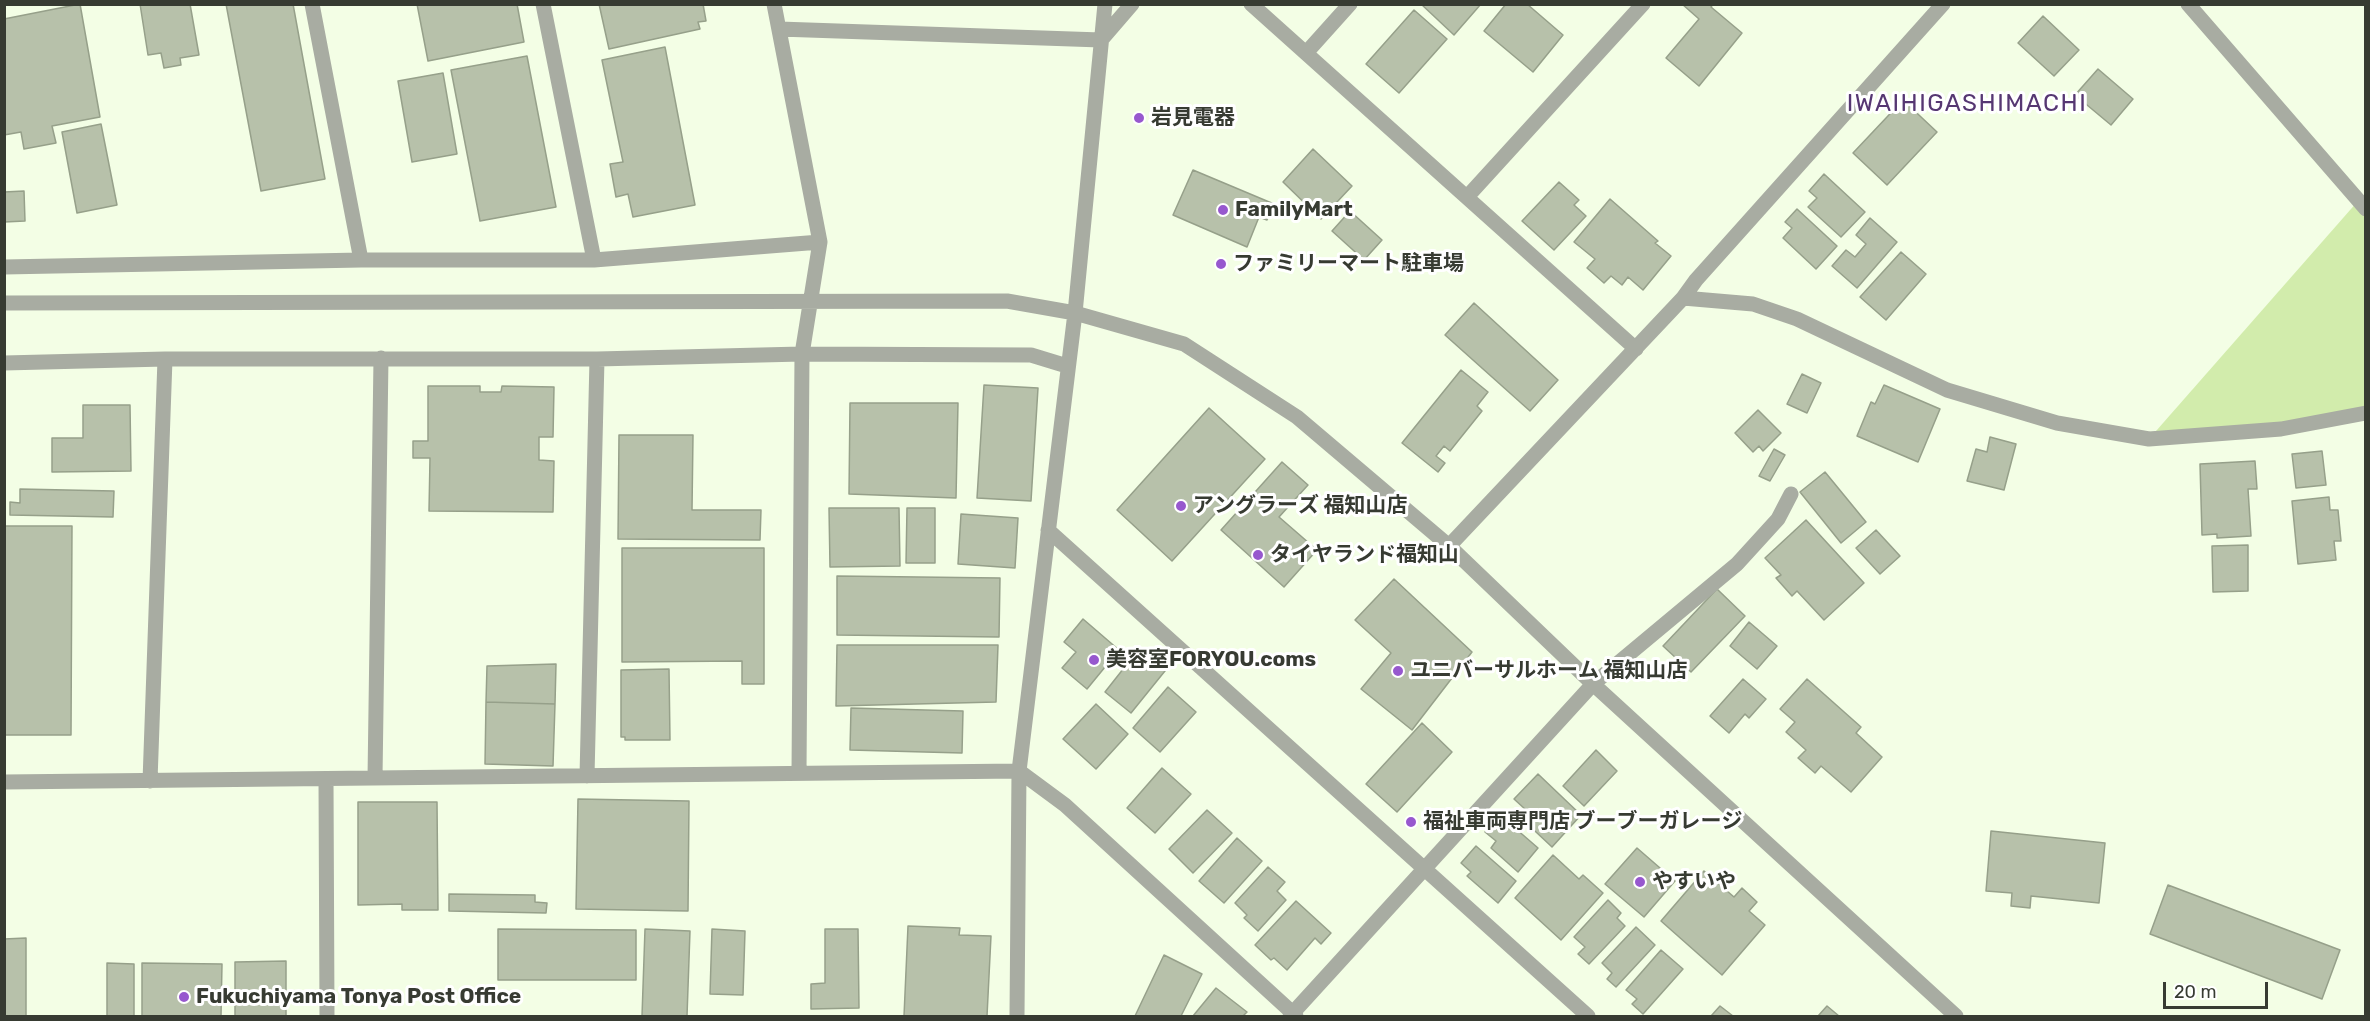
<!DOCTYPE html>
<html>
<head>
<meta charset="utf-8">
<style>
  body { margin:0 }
  #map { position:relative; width:2370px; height:1021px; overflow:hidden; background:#f3fee5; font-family:Rubik,sans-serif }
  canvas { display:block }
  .frame { position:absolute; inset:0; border:6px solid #373b32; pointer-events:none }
  .scale { position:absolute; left:2163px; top:982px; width:105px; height:27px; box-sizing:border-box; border:3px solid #373b32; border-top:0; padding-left:8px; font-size:18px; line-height:21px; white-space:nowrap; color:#373b32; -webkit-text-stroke:4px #fff; paint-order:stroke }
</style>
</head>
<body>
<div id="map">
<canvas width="2370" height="1021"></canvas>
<div class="frame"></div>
<div class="scale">20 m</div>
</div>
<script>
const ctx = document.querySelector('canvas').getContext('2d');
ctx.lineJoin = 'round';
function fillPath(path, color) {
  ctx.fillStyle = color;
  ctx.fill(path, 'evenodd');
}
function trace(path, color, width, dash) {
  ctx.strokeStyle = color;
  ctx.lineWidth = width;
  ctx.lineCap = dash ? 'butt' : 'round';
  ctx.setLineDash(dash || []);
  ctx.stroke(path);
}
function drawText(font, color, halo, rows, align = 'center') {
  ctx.font = font + ' Rubik,"Noto Sans JP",sans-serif';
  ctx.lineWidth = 6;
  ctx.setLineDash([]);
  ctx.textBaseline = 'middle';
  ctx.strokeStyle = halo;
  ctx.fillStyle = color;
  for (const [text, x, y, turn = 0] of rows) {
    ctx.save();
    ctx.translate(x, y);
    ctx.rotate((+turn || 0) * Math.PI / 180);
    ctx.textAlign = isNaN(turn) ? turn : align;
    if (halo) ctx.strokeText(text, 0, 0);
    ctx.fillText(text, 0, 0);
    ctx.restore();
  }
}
const green = new Path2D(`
  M2358,201L2366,209L2365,413L2149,439Z`);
const building = new Path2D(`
  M80,4L100,117L52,126L56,143L24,149L21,132L4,135V19Z
  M140,4H190L199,55L180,58L181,65L164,68L161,53L148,55Z
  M226,4H293L325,179L261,191Z
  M417,4H517L524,42L428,61Z
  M599,4H703L706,21L698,22L700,29L609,49Z
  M1421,4H1481L1454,35Z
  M1506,4H1527L1563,35L1533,72L1484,31Z
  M1682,4H1713L1711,7L1742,33L1699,86L1666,58L1699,19Z
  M1414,10L1447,39L1399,93L1366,64Z
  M2043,16L2079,50L2054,76L2018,43Z
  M665,47L695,205L633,217L628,194L616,197L610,164L623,162L602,60Z
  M527,56L556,207L480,221L451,70Z
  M2098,69L2133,99L2111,125L2075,95Z
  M443,73L457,154L412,162L398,81Z
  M1903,100L1937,132L1887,185L1853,153Z
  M101,124L117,205L77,213L62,132Z
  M1313,149L1352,186L1321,219L1283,182Z
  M1193,170L1274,204L1267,220L1259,217L1247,247L1173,215Z
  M1824,174L1865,212L1841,237L1808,207L1817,198L1809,191Z
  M1559,182L1579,200L1574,205L1586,216L1554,250L1522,221Z
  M24,191L25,221L4,222V192Z
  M1610,199L1658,241L1655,243L1671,256L1643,290L1628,277L1622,285L1611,276L1604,283L1587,268L1595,259L1574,242Z
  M1797,209L1837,246L1816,269L1783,238L1792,228L1785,222Z
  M1350,211L1382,240L1364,260L1332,231Z
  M1870,218L1897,242L1857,288L1832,266L1846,250L1855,257L1866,244L1856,235Z
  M1901,252L1926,274L1886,320L1860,297Z
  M1474,303L1558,380L1530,411L1445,335Z
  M1461,370L1488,392L1477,406L1482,411L1450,451L1444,446L1436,456L1445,463L1438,472L1402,443Z
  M1802,374L1821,383L1807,413L1787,404Z
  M984,385L1038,388L1031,501L977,498Z
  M1884,385L1940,409L1918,462L1857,436L1871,402L1875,404Z
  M428,386H480V392H501L502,386L554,387L553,437H539V460L554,461L553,512L429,511L430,458H413V441H428Z
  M850,403H958L956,498L849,494Z
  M83,405H130L131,471L52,472V438H83Z
  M1209,408L1265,459L1172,561L1117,510Z
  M1758,410L1781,433L1763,451L1759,446L1753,452L1735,433Z
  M619,435H693L692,510H761L760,540L618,539Z
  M1990,437L2016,444L2004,490L1967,481L1976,449L1987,452Z
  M1774,449L1785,455L1770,481L1759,476Z
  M2322,451L2326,485L2296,488L2292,454Z
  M2255,461L2257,489H2248L2251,536L2217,538V534L2202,535L2200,464Z
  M1282,462L1308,485L1279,517L1317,550L1284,587L1221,530Z
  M1825,472L1866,522L1841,543L1800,492Z
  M20,489L114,491L113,517L10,515V502L20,503Z
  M2329,497L2330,510H2338L2341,541H2334L2336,560L2298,564L2292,501Z
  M829,508H899L900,566L830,567Z
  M907,508H935V563H906Z
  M961,514L1018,518L1015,568L958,564Z
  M1806,520L1864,583L1824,620L1797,591L1792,596L1776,578L1781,575L1765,558Z
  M4,526H72L71,735H4Z
  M1876,530L1900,556L1880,574L1856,548Z
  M2248,545V591L2213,592L2212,546Z
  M622,548H764V684H742V661L622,662Z
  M837,576L1000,578L999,637L837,635Z
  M1394,579L1472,652L1412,730L1361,689L1391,653L1355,620Z
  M1717,589L1745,616L1691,672L1663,646Z
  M1083,619L1119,650L1087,689L1062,668L1076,652L1064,642Z
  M1749,622L1777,646L1757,669L1730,646Z
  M837,645H998L996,702L836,706Z
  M1151,651L1169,666L1131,713L1105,692L1135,654L1143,661Z
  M556,664L555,704L486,702L487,666Z
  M669,669L670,740H625V737H621V670Z
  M1743,679L1766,699L1749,718L1745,714L1729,733L1710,716Z
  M1807,679L1861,727L1856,733L1882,757L1851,792L1821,766L1815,773L1798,758L1806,750L1786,732L1795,722L1780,709Z
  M1168,687L1196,712L1160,752L1133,728Z
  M486,702L555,704L553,766L485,764Z
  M1096,704L1128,734L1096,769L1063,739Z
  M851,708L963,711L962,753L850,750Z
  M1422,723L1452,752L1397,812L1366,784Z
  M1596,750L1617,771L1584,806L1563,786Z
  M1162,768L1191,794L1155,833L1127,808Z
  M1538,774L1581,815L1552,847L1520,817L1526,810L1514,799Z
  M578,799L689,801L688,911L576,909Z
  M358,802H437L438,910H402V904L358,905Z
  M1207,810L1232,833L1193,873L1169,849Z
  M1500,815L1538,848L1518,872L1491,848L1496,841L1485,832Z
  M1991,831L2105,843L2099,903L2031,896L2030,908L2011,906L2012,893L1986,891Z
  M1237,838L1262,861L1224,903L1199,881Z
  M1476,846L1516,881L1498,903L1467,876L1471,872L1461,863Z
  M1637,848L1675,881L1644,917L1605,884Z
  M1553,855L1579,879L1583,875L1603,893L1561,940L1515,898Z
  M1268,867L1285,882L1277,891L1286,900L1258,931L1244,918L1247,915L1235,903Z
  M1704,871L1734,897L1742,888L1757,902L1749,911L1765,925L1722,975L1661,921Z
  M2168,885L2340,950L2322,999L2150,934Z
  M449,894L535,895V902L547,903L546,913L449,911Z
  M1608,900L1621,913L1617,918L1625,926L1589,964L1578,954L1585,947L1574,937Z
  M1296,901L1331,933L1321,944L1315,938L1287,970L1274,958L1271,960L1255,945Z
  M908,926L960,928L959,935L991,936L987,1016H904Z
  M1636,927L1655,945L1616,987L1607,979L1612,973L1602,963Z
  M498,929L636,930V980H498Z
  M645,929L690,931L687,1016H642Z
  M712,929L745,931L743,995L710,994Z
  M825,929H858L859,1008L811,1009V984L825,983Z
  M26,938V1016H4V939Z
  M1661,950L1683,969L1643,1014L1632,1004L1637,999L1626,990Z
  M1164,955L1202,974L1181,1016H1135Z
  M286,961V1016H235V962Z
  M107,963L134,964V1016H107Z
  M142,963L222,964L221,1016H142Z
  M1216,988L1247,1012L1243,1016H1193Z
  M1720,1006L1733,1016H1711Z
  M1827,1006L1839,1016H1818Z`);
const minor = new Path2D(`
  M543,4L594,260
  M774,4L820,242L802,354L799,773
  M1251,4L1636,349
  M2188,4L2366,209
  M779,29L1101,40L1132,4
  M1306,53L1350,4
  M1467,197L1643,4
  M361,260H594L820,242
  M4,267L361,260L312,4
  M1683,298L1696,280L1943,4
  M4,303L1007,301L1075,313L1184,344L1297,417L1449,546L1593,684L1956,1016
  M4,363L165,359H597L802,354L1031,355L1067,366
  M1048,530L1588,1016
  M1449,546L1683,298L1753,304L1797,319L1947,390L2057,423L2149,439L2281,429L2366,413
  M587,776L597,359
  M375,778L381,358
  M326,779L327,1016
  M150,781L165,359
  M4,782L1019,771L1065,805L1296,1016
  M1017,1016L1019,771L1075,313L1105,4
  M1290,1016L1593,684L1737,564L1778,519L1791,494`);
const markers = [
  [1139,118,6,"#9758ce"],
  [1223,210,6,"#9758ce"],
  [1221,264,6,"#9758ce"],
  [1181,506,6,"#9758ce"],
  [1258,555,6,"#9758ce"],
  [1094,660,6,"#9758ce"],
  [1398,671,6,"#9758ce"],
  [1411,822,6,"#9758ce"],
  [1640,882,6,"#9758ce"],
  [184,997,6,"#9758ce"]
];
const poiNames = [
  ["岩見電器",1151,118],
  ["FamilyMart",1235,210],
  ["ファミリーマート駐車場",1233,264],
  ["アングラーズ 福知山店",1193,506],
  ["タイヤランド福知山",1270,555],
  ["美容室FORYOU.coms",1106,660],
  ["ユニバーサルホーム 福知山店",1410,671],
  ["福祉車両専門店 ブーブーガレージ",1423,822],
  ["やすいや",1652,882],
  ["Fukuchiyama Tonya Post Office",196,997]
];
const quarterNames = [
  ["IWAIHIGASHIMACHI",1967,104]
];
fillPath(green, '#d2ecac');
fillPath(building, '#b7c1aa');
trace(building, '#96a08a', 1.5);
trace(minor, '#a8aca2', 15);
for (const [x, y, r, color] of markers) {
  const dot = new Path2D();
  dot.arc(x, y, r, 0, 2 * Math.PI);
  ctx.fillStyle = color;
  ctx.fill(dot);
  trace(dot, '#fff', 2);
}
drawText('bold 21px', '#373b32', '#fff', poiNames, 'left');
ctx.letterSpacing = '1.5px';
drawText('24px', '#563772', '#fff', quarterNames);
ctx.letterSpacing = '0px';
</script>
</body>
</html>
